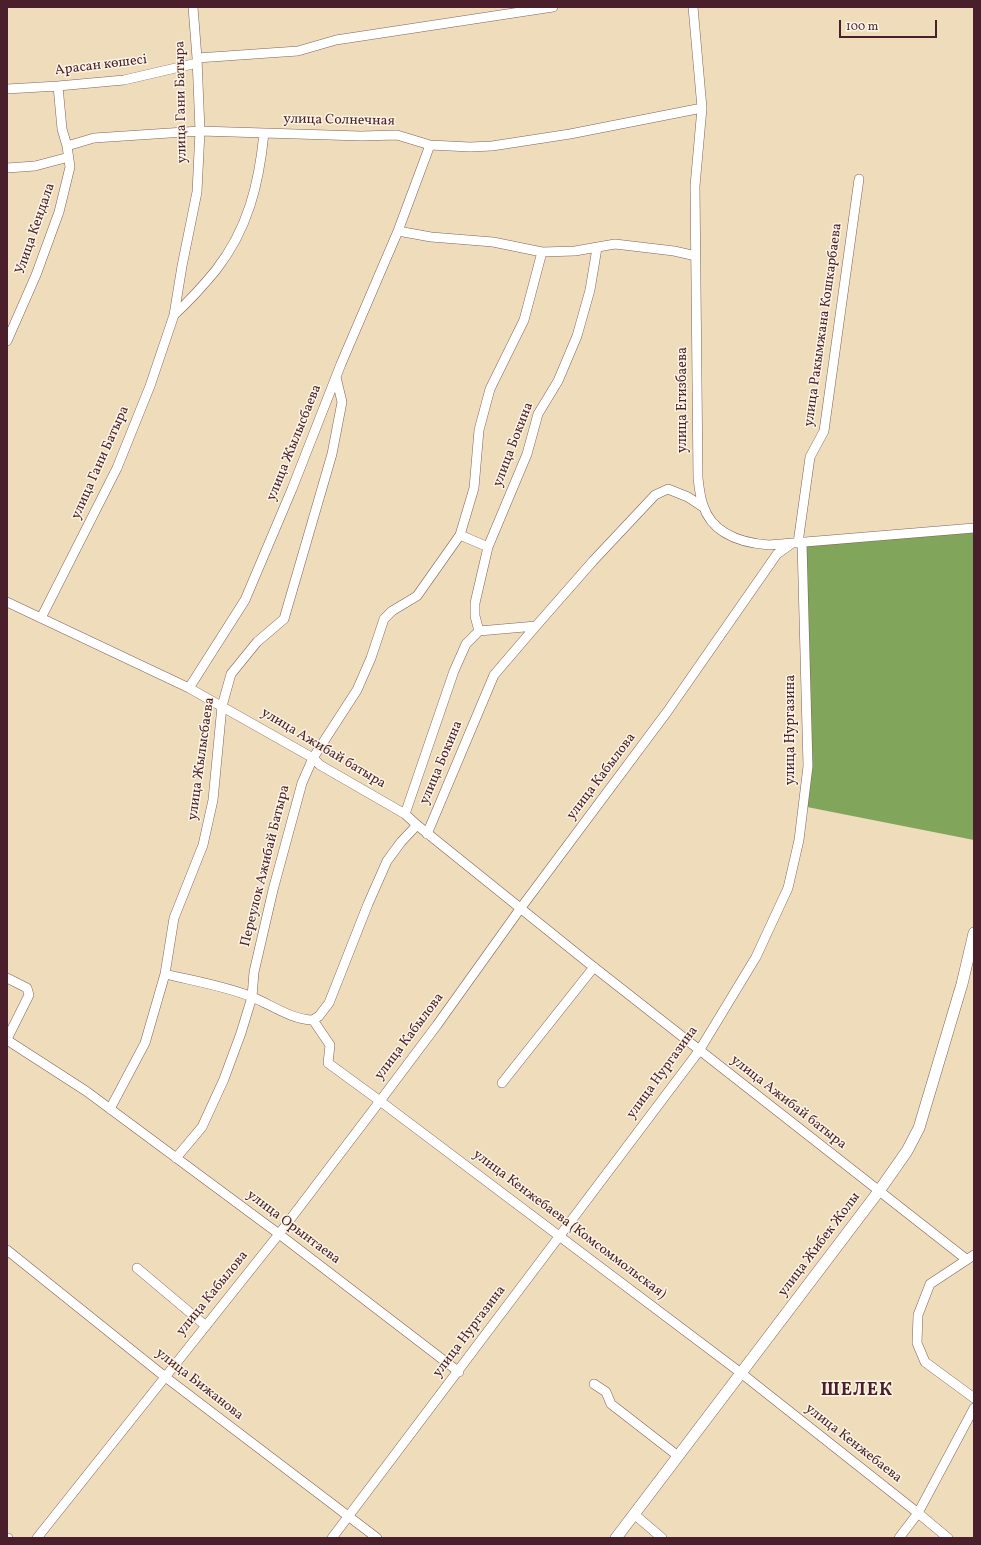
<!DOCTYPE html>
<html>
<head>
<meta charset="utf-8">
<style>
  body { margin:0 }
  #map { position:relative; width:981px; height:1545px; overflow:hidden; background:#eedcba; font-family:Vollkorn,serif }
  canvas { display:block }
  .frame { position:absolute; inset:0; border:8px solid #4a1f2b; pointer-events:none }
  .scale { position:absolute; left:839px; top:20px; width:98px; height:18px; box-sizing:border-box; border:2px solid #4a1f2b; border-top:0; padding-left:5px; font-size:12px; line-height:14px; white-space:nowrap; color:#4a1f2b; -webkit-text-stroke:3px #fcf5e5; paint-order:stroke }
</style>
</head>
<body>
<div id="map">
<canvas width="981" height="1545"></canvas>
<div class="frame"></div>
<div class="scale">100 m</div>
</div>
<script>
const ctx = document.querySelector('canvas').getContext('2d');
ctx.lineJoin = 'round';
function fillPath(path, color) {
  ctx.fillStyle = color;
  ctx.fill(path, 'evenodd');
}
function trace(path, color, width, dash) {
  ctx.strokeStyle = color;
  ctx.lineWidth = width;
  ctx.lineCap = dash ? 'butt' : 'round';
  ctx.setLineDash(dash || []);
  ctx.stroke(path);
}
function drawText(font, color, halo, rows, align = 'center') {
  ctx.font = font + ' Vollkorn,serif';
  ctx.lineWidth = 3;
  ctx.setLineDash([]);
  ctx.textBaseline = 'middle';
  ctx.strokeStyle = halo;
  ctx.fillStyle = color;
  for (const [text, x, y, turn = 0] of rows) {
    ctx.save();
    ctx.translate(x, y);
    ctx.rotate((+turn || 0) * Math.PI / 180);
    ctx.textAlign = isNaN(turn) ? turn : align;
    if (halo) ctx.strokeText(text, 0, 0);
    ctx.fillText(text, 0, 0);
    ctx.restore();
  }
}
const forest = new Path2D(`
  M974,530V840L807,807L804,543Z`);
const minor = new Path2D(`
  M693,7L702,108L695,186L698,478C699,487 700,497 703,505C712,534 742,543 769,545L974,528
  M197,58L298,51L336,40L553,7
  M7,89L58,86L124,80L197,63
  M67,146L94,138L200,131L361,136L397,135L430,145L470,147L492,146L570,134L702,108
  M7,168L35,166L69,157
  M398,231L431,237L493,242L542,252L575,251L615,244L674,251L696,256
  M174,315C189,301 203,286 216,270C248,229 259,184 264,133
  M7,341L36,275L59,212L70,167L67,146L62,129L58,86
  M460,535L488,547
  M798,543L810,457L824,431L859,179
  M7,602L189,688L313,758L320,765L405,814L417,825L586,961L966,1259
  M41,618L117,468L150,386L174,315L182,266L197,192L200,131L197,58L193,7
  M479,631L475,616V603L488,547L527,454L538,414L558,381L577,336L590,290L597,248
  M189,688L245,600L292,489L341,364L398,231L430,145
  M405,814L454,671L466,644L479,631L536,626L593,561L655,495L668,489L688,497L703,507
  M427,834L494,675L536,626
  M165,974C194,981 225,986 252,997C272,1005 292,1020 313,1020
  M7,978L27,988L29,995L7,1039
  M313,1020L330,1045L328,1063L380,1101L741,1373L918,1513L948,1538
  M313,1020L319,1016L329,1003L368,904L387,861L401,842L417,825
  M7,1040L86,1091L279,1234L459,1372
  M502,1083L594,967
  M110,1109L145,1043L165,974L174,918L203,845L213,800L222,706L231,674L257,642L284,619L332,454L342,402L336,377
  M176,1158L202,1127L224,1079L241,1033L252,997L254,972L273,890L302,783L313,758L357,690L371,658L384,619L392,611L417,596L460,535L474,488L479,430L490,389L524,320L542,252
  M7,1250L164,1376L377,1538
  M974,1255L930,1284L918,1315L917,1343L925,1362L974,1398
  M137,1268L206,1326
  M594,1384L606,1392L611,1404L678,1456
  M634,1514L662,1538
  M7,1538H8
  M37,1538L279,1234L380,1101L437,1025L520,909L667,712L777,554L791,544
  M332,1538L699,1051L756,957L788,888L799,840L808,766L802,543
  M899,1538L918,1513L974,1408`);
const major = new Path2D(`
  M616,1538L879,1191L907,1151L919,1128L962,984L974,933`);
const streetNames = [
  ["Арасан көшесі",101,66,-7],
  ["улица Гани Батыра",182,102,-91],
  ["улица Солнечная",339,121,1],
  ["Улица Кендала",36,229,-71],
  ["улица Ракымжана Кошкарбаева",824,325,-82],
  ["улица Егизбаева",683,400,-90],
  ["улица Жылысбаева",295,443,-68],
  ["улица Бокина",514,445,-69],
  ["улица Гани Батыра",101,463,-66],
  ["улица Нургазина",791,730,-90],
  ["улица Ажибай батыра",323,749,31],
  ["улица Жылысбаева",202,759,-82],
  ["улица Бокина",442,763,-67],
  ["улица Кабылова",602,777,-53],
  ["Переулок Ажибай Батыра",266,866,-76],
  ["улица Кабылова",410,1037,-53],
  ["улица Нургазина",663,1073,-54],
  ["улица Ажибай батыра",788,1103,38],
  ["улица Кенжебаева (Комсоммольская)",569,1225,37],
  ["улица Орынтаева",293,1228,37],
  ["улица Жибек Жолы",820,1245,-53],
  ["улица Кабылова",213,1294,-51],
  ["улица Нургазина",470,1332,-53],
  ["улица Бижанова",199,1385,38],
  ["улица Кенжебаева",853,1444,38]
];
const districtNames = [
  ["ШЕЛЕК",857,1392]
];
fillPath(forest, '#81a55a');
trace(minor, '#83615d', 10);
trace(major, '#83615d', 12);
trace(minor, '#fff', 9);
trace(major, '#fff', 11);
drawText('14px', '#4a1f2b', '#fcf5e5', streetNames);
ctx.letterSpacing = '1px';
drawText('bold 18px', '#4a1f2b', '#fcf5e5', districtNames);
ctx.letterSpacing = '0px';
</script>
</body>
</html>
